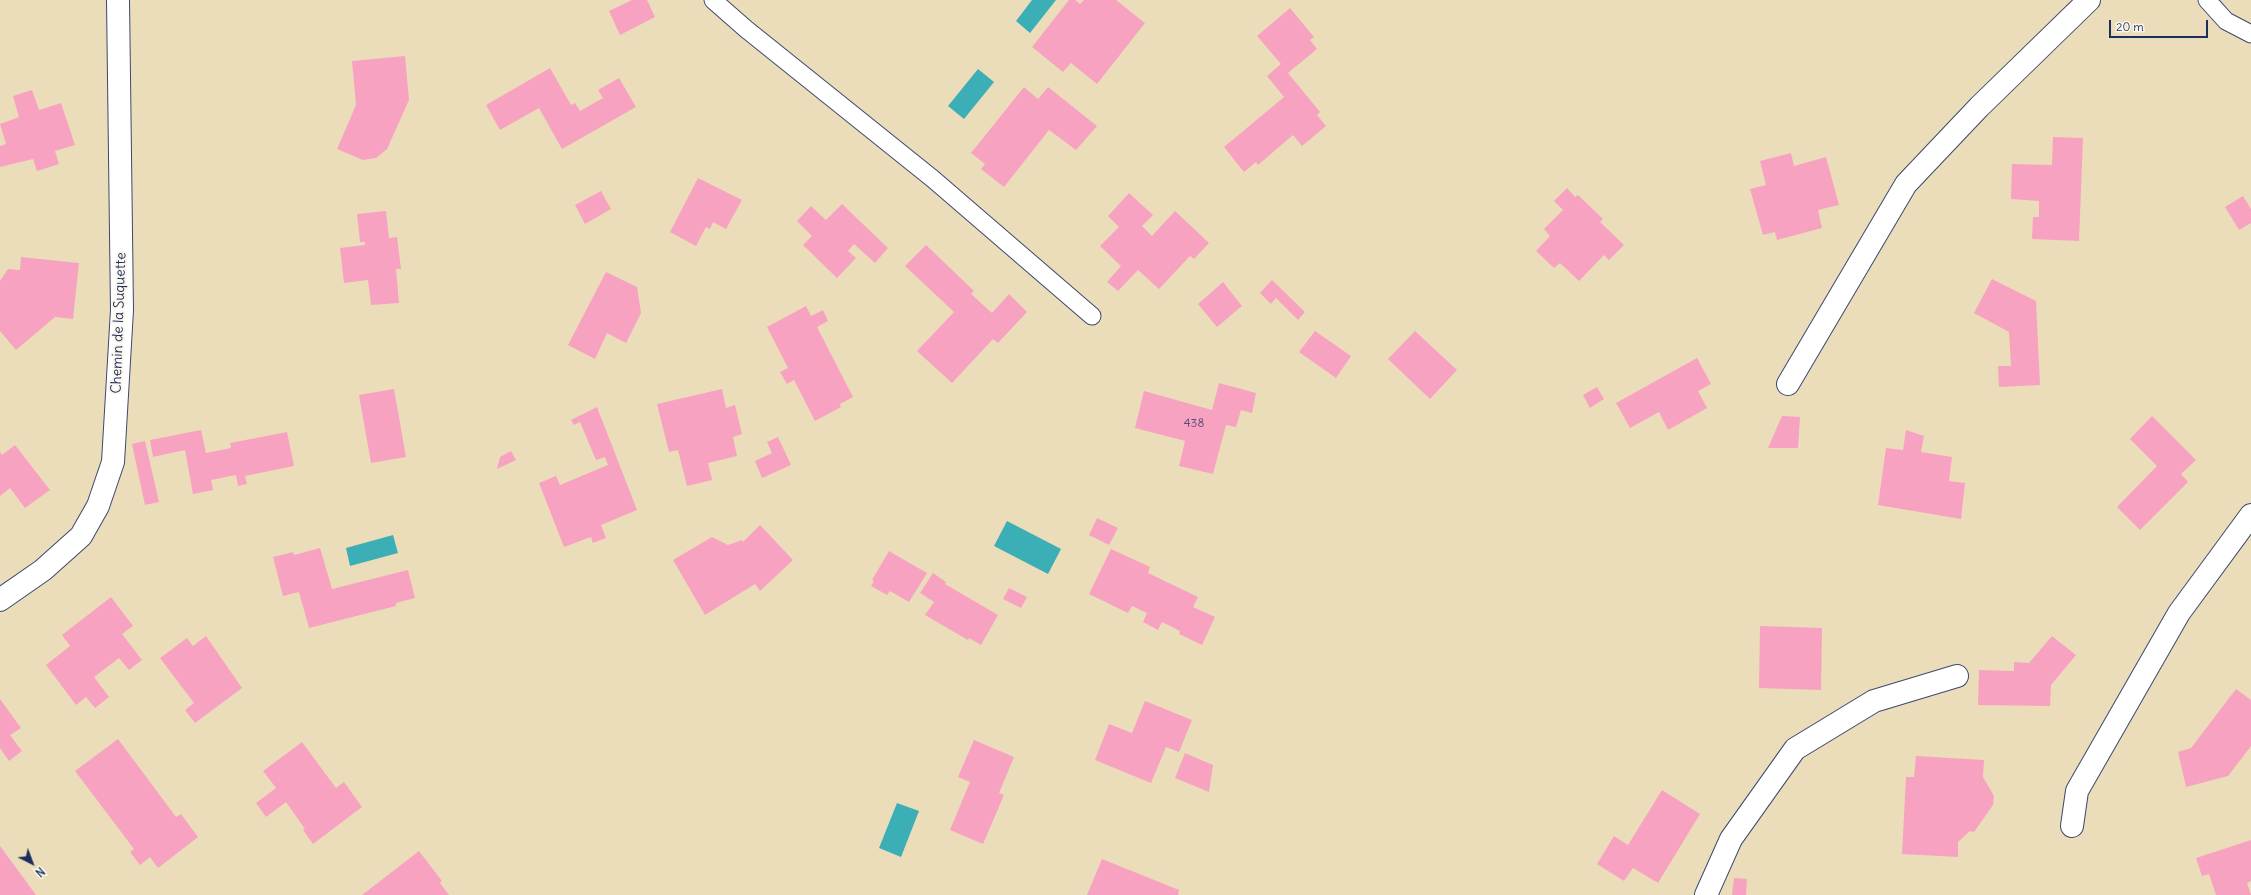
<!DOCTYPE html>
<html>
<head>
<meta charset="utf-8">
<style>
  body { margin:0 }
  #map { position:relative; width:2251px; height:895px; overflow:hidden; background:#ebddba; font-family:Delius,sans-serif }
  canvas { display:block }
  .north { position:absolute; left:12px; top:843px; width:40px; height:40px; -webkit-text-stroke:3px #fbf7ec; paint-order:stroke; rotate:138deg; font-size:11px; font-weight:700; line-height:16px; text-align:center; color:#1b2f5e }
  .north::after { content:''; display:block; margin:auto; width:14px; height:18px; background:#1b2f5e; clip-path:polygon(50% 0,100% 100%,50% 72%,0 100%) }
  .scale { position:absolute; left:2109px; top:20px; width:99px; height:18px; box-sizing:border-box; border:2px solid #1b2f5e; border-top:0; padding-left:5px; font-size:12px; line-height:14px; white-space:nowrap; color:#1b2f5e; -webkit-text-stroke:3px #fbf7ec; paint-order:stroke }
</style>
</head>
<body>
<div id="map">
<canvas width="2251" height="895"></canvas>
<div class="north">N</div>
<div class="scale">20 m</div>
</div>
<script>
const ctx = document.querySelector('canvas').getContext('2d');
ctx.lineJoin = 'round';
function fillPath(path, color) {
  ctx.fillStyle = color;
  ctx.fill(path, 'evenodd');
}
function trace(path, color, width, dash) {
  ctx.strokeStyle = color;
  ctx.lineWidth = width;
  ctx.lineCap = dash ? 'butt' : 'round';
  ctx.setLineDash(dash || []);
  ctx.stroke(path);
}
function drawText(font, color, halo, rows, align = 'center') {
  ctx.font = font + ' Delius,sans-serif';
  ctx.lineWidth = 4;
  ctx.setLineDash([]);
  ctx.textBaseline = 'middle';
  ctx.strokeStyle = halo;
  ctx.fillStyle = color;
  for (const [text, x, y, turn = 0] of rows) {
    ctx.save();
    ctx.translate(x, y);
    ctx.rotate((+turn || 0) * Math.PI / 180);
    ctx.textAlign = isNaN(turn) ? turn : align;
    if (halo) ctx.strokeText(text, 0, 0);
    ctx.fillText(text, 0, 0);
    ctx.restore();
  }
}
const water = new Path2D(`
  M1032,0H1056L1030,33L1016,21Z
  M978,69L994,82L964,119L948,106Z
  M1007,521L1061,549L1048,574L994,546Z
  M393,535L398,553L350,566L346,548Z
  M897,803L919,811L901,857L879,848Z`);
const building = new Path2D(`
  M632,0H647L655,17L620,35L609,11Z
  M1069,0H1075L1080,4L1084,0H1116L1145,23L1097,84L1071,63L1063,72L1032,47Z
  M1290,8L1314,37L1310,40L1317,49L1288,73L1320,112L1317,115L1326,126L1302,146L1293,135L1258,165L1256,162L1244,172L1224,147L1284,97L1267,76L1281,64L1257,36Z
  M405,56L409,100L387,149L376,158L363,160L337,149L356,105L352,61Z
  M550,68L571,105L575,103L580,111L603,98L598,90L619,78L636,107L562,149L539,108L500,130L486,105Z
  M1024,87L1038,99L1048,87L1097,126L1076,150L1049,130L1004,187L981,169L985,164L971,153Z
  M32,90L39,110L61,103L75,145L55,151L59,164L37,171L33,159L0,167V146L6,144L0,124L19,117L13,96Z
  M2053,137L2083,138L2079,241L2032,239L2033,217H2039V201L2011,199L2012,164L2052,165Z
  M1791,153L1794,166L1826,157L1839,205L1818,210L1822,228L1777,240L1775,232L1763,235L1750,189L1766,185L1760,161Z
  M698,178L742,200L726,229L713,222L710,229L706,227L696,246L670,232Z
  M1567,188L1575,197L1578,195L1603,219L1600,222L1624,245L1609,260L1604,255L1579,281L1560,263L1554,268L1536,251L1550,236L1544,229L1563,210L1554,201Z
  M601,191L611,209L585,224L575,205Z
  M1129,193L1153,215L1142,226L1152,236L1175,211L1209,243L1194,259L1190,256L1159,289L1138,270L1118,291L1107,282L1121,266L1100,246L1119,227L1108,216Z
  M2243,196L2251,209V223L2239,230L2225,207Z
  M842,204L888,248L875,263L854,244L848,251L856,258L837,278L803,245L812,236L797,221L811,206L826,220Z
  M386,211L389,238L397,237L401,269H396L399,303L371,305L368,280L344,283L340,248L365,245V242H360L357,214Z
  M926,245L974,291L971,294L992,313L1009,294L1027,312L998,343L993,339L952,383L917,351L954,312L905,266Z
  M21,257L79,263L73,319L55,317L16,350L0,331V281L8,269L20,270Z
  M606,272L637,287L641,313L626,343L607,333L595,359L568,345Z
  M1992,279L2036,301L2040,385L1999,387L1998,366H2011L2009,332L1974,313Z
  M1272,280L1305,312L1298,320L1276,298L1271,304L1260,293Z
  M1223,282L1242,306L1217,327L1198,304Z
  M806,306L811,316L823,310L828,321L817,327L853,397L840,404L841,407L815,421L794,380L787,384L780,372L788,368L767,327Z
  M1315,331L1351,356L1336,378L1299,352Z
  M1415,331L1457,370L1430,399L1388,359Z
  M1697,358L1711,384L1698,391L1707,408L1668,430L1659,412L1630,428L1616,403Z
  M1219,383L1256,393L1252,413L1241,410L1236,427L1226,425L1213,474L1179,466L1185,441L1135,428L1144,391L1212,410Z
  M1597,387L1604,399L1590,408L1583,395Z
  M394,389L406,457L371,463L359,395Z
  M722,389L726,408L735,405L742,434L733,437L737,456L708,463L712,480L687,486L678,450L669,452L657,404Z
  M597,407L637,510L601,525L606,538L593,543L591,537L564,547L539,483L556,476L560,485L608,465L605,457L596,460L580,422L574,425L571,420Z
  M1782,416L1800,417L1798,448H1768Z
  M2152,416L2196,460L2181,474L2188,482L2140,530L2117,507L2157,466L2130,439Z
  M201,430L206,453L231,448L230,443L287,432L294,466L245,476L247,484L238,486L236,475L211,480L213,490L193,494L185,450L153,457L150,440Z
  M1906,430L1924,436L1921,452L1952,457L1949,481L1965,483L1961,519L1878,505L1886,448L1903,450Z
  M778,437L791,465L762,478L755,461L772,453L767,442Z
  M145,441L159,502L145,505L132,444Z
  M15,445L50,490L25,508L10,488L0,496V452L2,455Z
  M511,451L516,460L497,469L500,457Z
  M1097,518L1118,528L1109,545L1089,535Z
  M760,525L793,560L760,591L755,584L705,615L673,560L712,537L728,545L742,540L743,542Z
  M320,548L332,589L408,570L415,598L396,603V606L309,628L299,592L283,596L273,557L293,552L294,555Z
  M1111,549L1150,567L1148,573L1198,597L1193,607L1215,617L1202,645L1179,634L1180,631L1162,622L1158,630L1143,622L1147,613L1132,606L1128,613L1089,594Z
  M889,551L927,573L909,602L890,591L887,595L871,586L874,581L872,580Z
  M933,573L946,582L945,584L998,615L981,645L969,638L968,640L925,615L934,602L920,593Z
  M1009,588L1027,597L1021,608L1003,599Z
  M111,597L133,626L122,634L142,660L129,670L119,658L94,677L109,697L95,708L86,697L76,705L46,665L70,646L62,635Z
  M1760,626L1822,628L1821,690L1759,688Z
  M206,636L242,688L195,723L185,710L194,703L160,658L187,638L193,646Z
  M2052,636L2076,655L2051,685L2050,706L1978,705L1979,670L2014,671V662L2029,663Z
  M2236,689L2251,700V746L2228,776L2186,787L2178,752L2191,748Z
  M0,699L21,728L10,735L22,751L9,761L0,748Z
  M1145,701L1192,720L1179,752L1166,747L1151,783L1095,760L1109,724L1132,733Z
  M118,739L176,817L181,814L198,837L158,868L150,857L140,865L130,852L134,849L75,771Z
  M974,740L1014,757L999,793L1004,795L983,844L950,830L970,782L958,777Z
  M302,742L336,788L344,782L362,807L313,844L303,830L305,829L286,802L266,817L256,803L276,788L263,771Z
  M1185,753L1213,765L1209,792L1175,778Z
  M1916,756L1984,760L1983,777L1994,796L1993,805L1974,832L1970,831L1958,842V857L1902,854L1906,777H1914Z
  M1662,790L1700,814L1658,883L1633,868L1624,881L1597,864L1614,836L1628,845Z
  M2251,840V881L2247,883L2251,895H2216L2209,874L2202,876L2196,858Z
  M0,846L17,869L36,895H0Z
  M419,851L442,881L440,883L449,895H362Z
  M1102,859L1179,890L1178,895H1087Z
  M1734,878L1747,879L1746,895H1732Z`);
const lane = new Path2D(`
  M713,0L746,29L933,179L1092,316
  M2207,0L2226,21L2251,34`);
const street = new Path2D(`
  M1788,384L1906,184L1979,107L2089,0
  M0,600L43,570L81,536L98,506L113,462L122,310L118,0
  M2072,826L2077,791L2179,613L2251,515
  M1706,895L1731,839L1795,749L1874,701L1957,676`);
const numberNames = [
  ["438",1194,424]
];
const streetNames = [
  ["Chemin de la Suquette",119,323,-88]
];
fillPath(water, '#3caeb5');
fillPath(building, '#f8a2c1');
trace(lane, '#3a496c', 19);
trace(street, '#3a496c', 24);
trace(lane, '#fff', 17);
trace(street, '#fff', 22);
drawText('12px', '#524c77', null, numberNames);
drawText('14px', '#1b2f5e', '#fbf7ec', streetNames);
</script>
</body>
</html>
